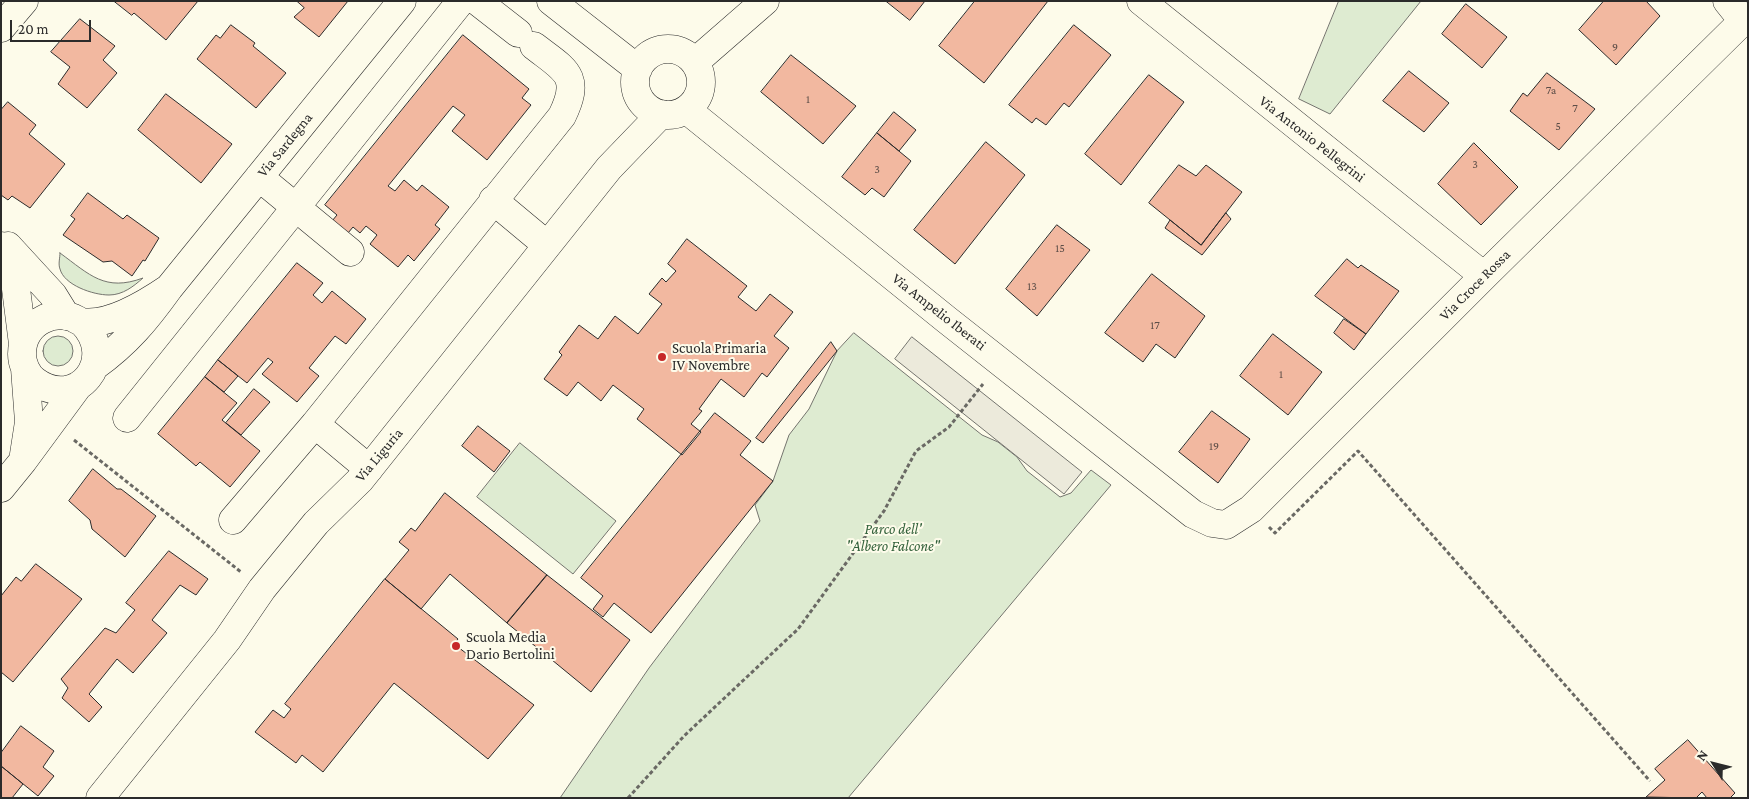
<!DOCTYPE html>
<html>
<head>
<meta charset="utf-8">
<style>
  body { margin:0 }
  #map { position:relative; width:1749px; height:799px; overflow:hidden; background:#fdfbea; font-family:"Crimson Pro",serif }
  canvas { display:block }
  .frame { position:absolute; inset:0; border:2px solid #2b2b2b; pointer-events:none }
  .north { position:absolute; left:1689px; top:739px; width:50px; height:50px; -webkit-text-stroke:4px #fdfbea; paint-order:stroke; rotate:306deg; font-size:14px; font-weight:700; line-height:20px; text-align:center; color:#2b2b2b }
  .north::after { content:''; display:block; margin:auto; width:18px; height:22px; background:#2b2b2b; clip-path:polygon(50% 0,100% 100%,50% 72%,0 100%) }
  .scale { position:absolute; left:10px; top:20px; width:81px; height:22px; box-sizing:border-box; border:2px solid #2b2b2b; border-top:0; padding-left:6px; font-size:15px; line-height:18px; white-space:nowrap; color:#2b2b2b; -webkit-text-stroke:4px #fdfbea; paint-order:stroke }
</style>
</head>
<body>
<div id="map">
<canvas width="1749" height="799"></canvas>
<div class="frame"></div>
<div class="north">N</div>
<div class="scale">20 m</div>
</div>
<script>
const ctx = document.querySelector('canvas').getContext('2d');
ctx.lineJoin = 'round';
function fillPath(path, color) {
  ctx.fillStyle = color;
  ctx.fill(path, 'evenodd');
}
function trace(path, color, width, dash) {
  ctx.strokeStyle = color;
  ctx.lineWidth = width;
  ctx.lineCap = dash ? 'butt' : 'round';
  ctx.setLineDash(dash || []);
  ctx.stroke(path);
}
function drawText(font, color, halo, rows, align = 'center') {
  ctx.font = font + ' "Crimson Pro",serif';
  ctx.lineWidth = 4;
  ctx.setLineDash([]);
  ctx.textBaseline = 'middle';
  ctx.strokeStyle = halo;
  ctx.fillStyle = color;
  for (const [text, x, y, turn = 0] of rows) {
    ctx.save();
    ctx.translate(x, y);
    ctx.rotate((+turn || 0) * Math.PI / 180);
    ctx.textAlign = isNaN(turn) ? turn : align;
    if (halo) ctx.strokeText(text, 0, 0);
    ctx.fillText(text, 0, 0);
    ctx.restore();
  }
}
const green = new Path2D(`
  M1339,1H1421L1330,114L1299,99Z
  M60,253C90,275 105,292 143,278C134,286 123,295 109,295C93,295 64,285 60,269C58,264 60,258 60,253Z
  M854,333L982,435L998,442L1017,457L1027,471L1060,497L1071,493L1091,470L1111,485L848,798H560L649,668L760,521L755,505L773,481L789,435L809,409L837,351Z
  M43 351a15 15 0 1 1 30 0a15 15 0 1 1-30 0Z
  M520,443L616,521L573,574L477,497Z`);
const parking = new Path2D(`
  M912,337L1082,472L1064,494L895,359Z`);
const building = new Path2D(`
  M114,1H198L166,40L134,13L132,15Z
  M297,1H348L319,37L294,17L304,8Z
  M886,1H925L910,20Z
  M975,1H1048L984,83L939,46Z
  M1604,1H1646L1660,16L1616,65L1579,30Z
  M1466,4L1507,37L1482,68L1442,34Z
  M80,19L115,46L103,60L117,73L87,108L58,84L70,67L51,52Z
  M231,25L255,43L253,46L286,73L256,108L197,59L216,35L220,38Z
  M1074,25L1111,55L1069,107L1064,103L1046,125L1036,118L1032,123L1009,105Z
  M463,35L529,89L522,98L531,105L487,160L452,131L465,115L453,106L388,186L395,191L404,180L417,191L422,185L449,207L435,225L440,229L414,261L408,255L398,267L370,244L377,235L366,226L360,233L353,227L348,233L332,221L337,215L325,205Z
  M791,55L856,106L823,144L761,92Z
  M1409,71L1449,103L1424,132L1383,101Z
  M1547,73L1595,109L1559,150L1510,111L1523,93L1527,96Z
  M1149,75L1184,102L1121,185L1085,154Z
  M166,94L232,144L201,183L138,130Z
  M8,102L36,125L29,134L65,164L30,208L12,196L8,200L1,195V110Z
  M894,112L916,130L899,151L877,133Z
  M877,133L911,161L884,197L872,188L865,195L842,177Z
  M986,142L1025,175L955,264L914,230Z
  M1474,143L1518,187L1481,225L1438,184Z
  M1179,165L1196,176L1206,165L1242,192L1201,245L1149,203Z
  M88,193L123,219L127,215L159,238L145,261L143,260L132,276L112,261L103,262L63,235L75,219L71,216Z
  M1226,213L1231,219L1202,255L1165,228L1170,220L1201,245Z
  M1057,225L1090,250L1037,316L1006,289Z
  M687,239L747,286L738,297L756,311L770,294L793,312L774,336L789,348L767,377L762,373L744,397L721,379L699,409L702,411L691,424L701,432L682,455L637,419L644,409L613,385L601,401L578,382L567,396L544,379L562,355L559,352L579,325L598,339L615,316L638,334L662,304L649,294L662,278L666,282L676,271L668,264Z
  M1347,259L1358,268L1361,265L1399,291L1366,334L1315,296Z
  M297,263L323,283L313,295L322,303L332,291L366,319L346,344L335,336L309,368L319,376L297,402L262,374L273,362L268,358L247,383L218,360Z
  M1152,274L1205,316L1175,358L1156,344L1143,362L1105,333Z
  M1344,319L1366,334L1354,350L1334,333Z
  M1273,334L1322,372L1288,415L1240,376Z
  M831,342L837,351L763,443L756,438Z
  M218,360L238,376L224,392L205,377Z
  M205,377L237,403L222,420L260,451L230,487L200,462L196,466L158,434Z
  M254,389L270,402L241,435L226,423Z
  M1212,411L1250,439L1218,483L1179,452Z
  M715,413L751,441L740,455L773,481L651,633L614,603L603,617L593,609L603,596L581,578Z
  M478,426L510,451L494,472L462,446Z
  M93,469L117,489H121L156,516L125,557L92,529L90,520L69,501Z
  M445,493L547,575L507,623L450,574L421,609L385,579L409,550L399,542L411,528L415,531Z
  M169,551L208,579L196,595L180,585L152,620L167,633L133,673L117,659L89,694L102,707L89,722L62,698L68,688L61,679L105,628L116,633L135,610L126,603Z
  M36,564L82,599L13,682L1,672V596L16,577L21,581Z
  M547,575L630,640L591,692L507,623Z
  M385,579L458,639L454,644L534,705L488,759L394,683L323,772L302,755L296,763L255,732L273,710L284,718L291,709L285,704Z
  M21,726L54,751L43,767L54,776L38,796L1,766V753Z
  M1688,740L1735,793L1730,798H1707L1702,792L1696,798L1646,797L1665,780L1655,769Z
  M1,766L23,784L12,798H1Z`);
const path = new Path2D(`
  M74,440L241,572
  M1269,527L1275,533L1358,451L1650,781
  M628,798L684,736L798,629L884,511L916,451L949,427L983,384`);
const minor = new Path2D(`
  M477,1L518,33
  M551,1L638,69
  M1141,1L1484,276
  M1727,1L1743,21
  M1,28L24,1
  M635 82a33 33 0 1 1 66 0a33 33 0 1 1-66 0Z
  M695,62L765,1
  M687,110L947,320L1193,514L1212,523L1226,525L1251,509L1484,276L1748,16
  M259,177L350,252
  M493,200L547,245
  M1,246L14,273L23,344
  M8,246L53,295L66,316
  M169,288L402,1
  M82,322C119,359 77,412 35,381C27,375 22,364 22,354C22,340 29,327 42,320C51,315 62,314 71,317C75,318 78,321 82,322C110,326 147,303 169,288C146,320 127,343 95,366
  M25,368L29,422L23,461L79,385
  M127,418L461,1
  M315,424L369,469
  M1,488L23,461
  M233,520L315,424L562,116C582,75 565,70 534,46
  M100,798L227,640L262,589L316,523L360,480L609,168L661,114`);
const markers = [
  [662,357,5,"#c62828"],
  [456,646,5,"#c62828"]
];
const numberNames = [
  ["9",1615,47],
  ["7a",1551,90],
  ["1",808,99],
  ["7",1575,108],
  ["5",1558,126],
  ["3",1475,164],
  ["3",877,169],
  ["15",1060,248],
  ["13",1032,286],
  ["17",1155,325],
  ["1",1281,374],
  ["19",1214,446]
];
const streetNames = [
  ["Via Antonio Pellegrini",1312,139,38],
  ["Via Sardegna",285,145,-51],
  ["Via Croce Rossa",1475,285,-45],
  ["Via Ampelio Iberati",939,312,38],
  ["Via Liguria",379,455,-50]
];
const poiNames = [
  ["Scuola Primaria",672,348],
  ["IV Novembre",672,365],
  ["Scuola Media",466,637],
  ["Dario Bertolini",466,654]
];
const parkNames = [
  ["Parco dell'",893,529],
  ["\"Albero Falcone\"",893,546]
];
fillPath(green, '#deebd1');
trace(green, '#74746e', 1);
fillPath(parking, '#eceadb');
trace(parking, '#74746e', 1);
fillPath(building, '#f2b8a0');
trace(building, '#2b2b2b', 1);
trace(minor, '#2b2b2b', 29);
trace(path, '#6a6964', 3, [4, 2.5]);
trace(minor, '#fdfbea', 28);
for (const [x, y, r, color] of markers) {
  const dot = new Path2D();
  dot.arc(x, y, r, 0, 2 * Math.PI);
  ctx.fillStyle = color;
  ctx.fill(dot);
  trace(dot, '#fdfbea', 2);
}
drawText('12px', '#5d4e48', null, numberNames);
drawText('15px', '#2b2b2b', '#fdfbea', streetNames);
drawText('15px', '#2b2b2b', '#fdfbea', poiNames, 'left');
drawText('italic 15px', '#34623c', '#fdfbea', parkNames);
</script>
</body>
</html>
